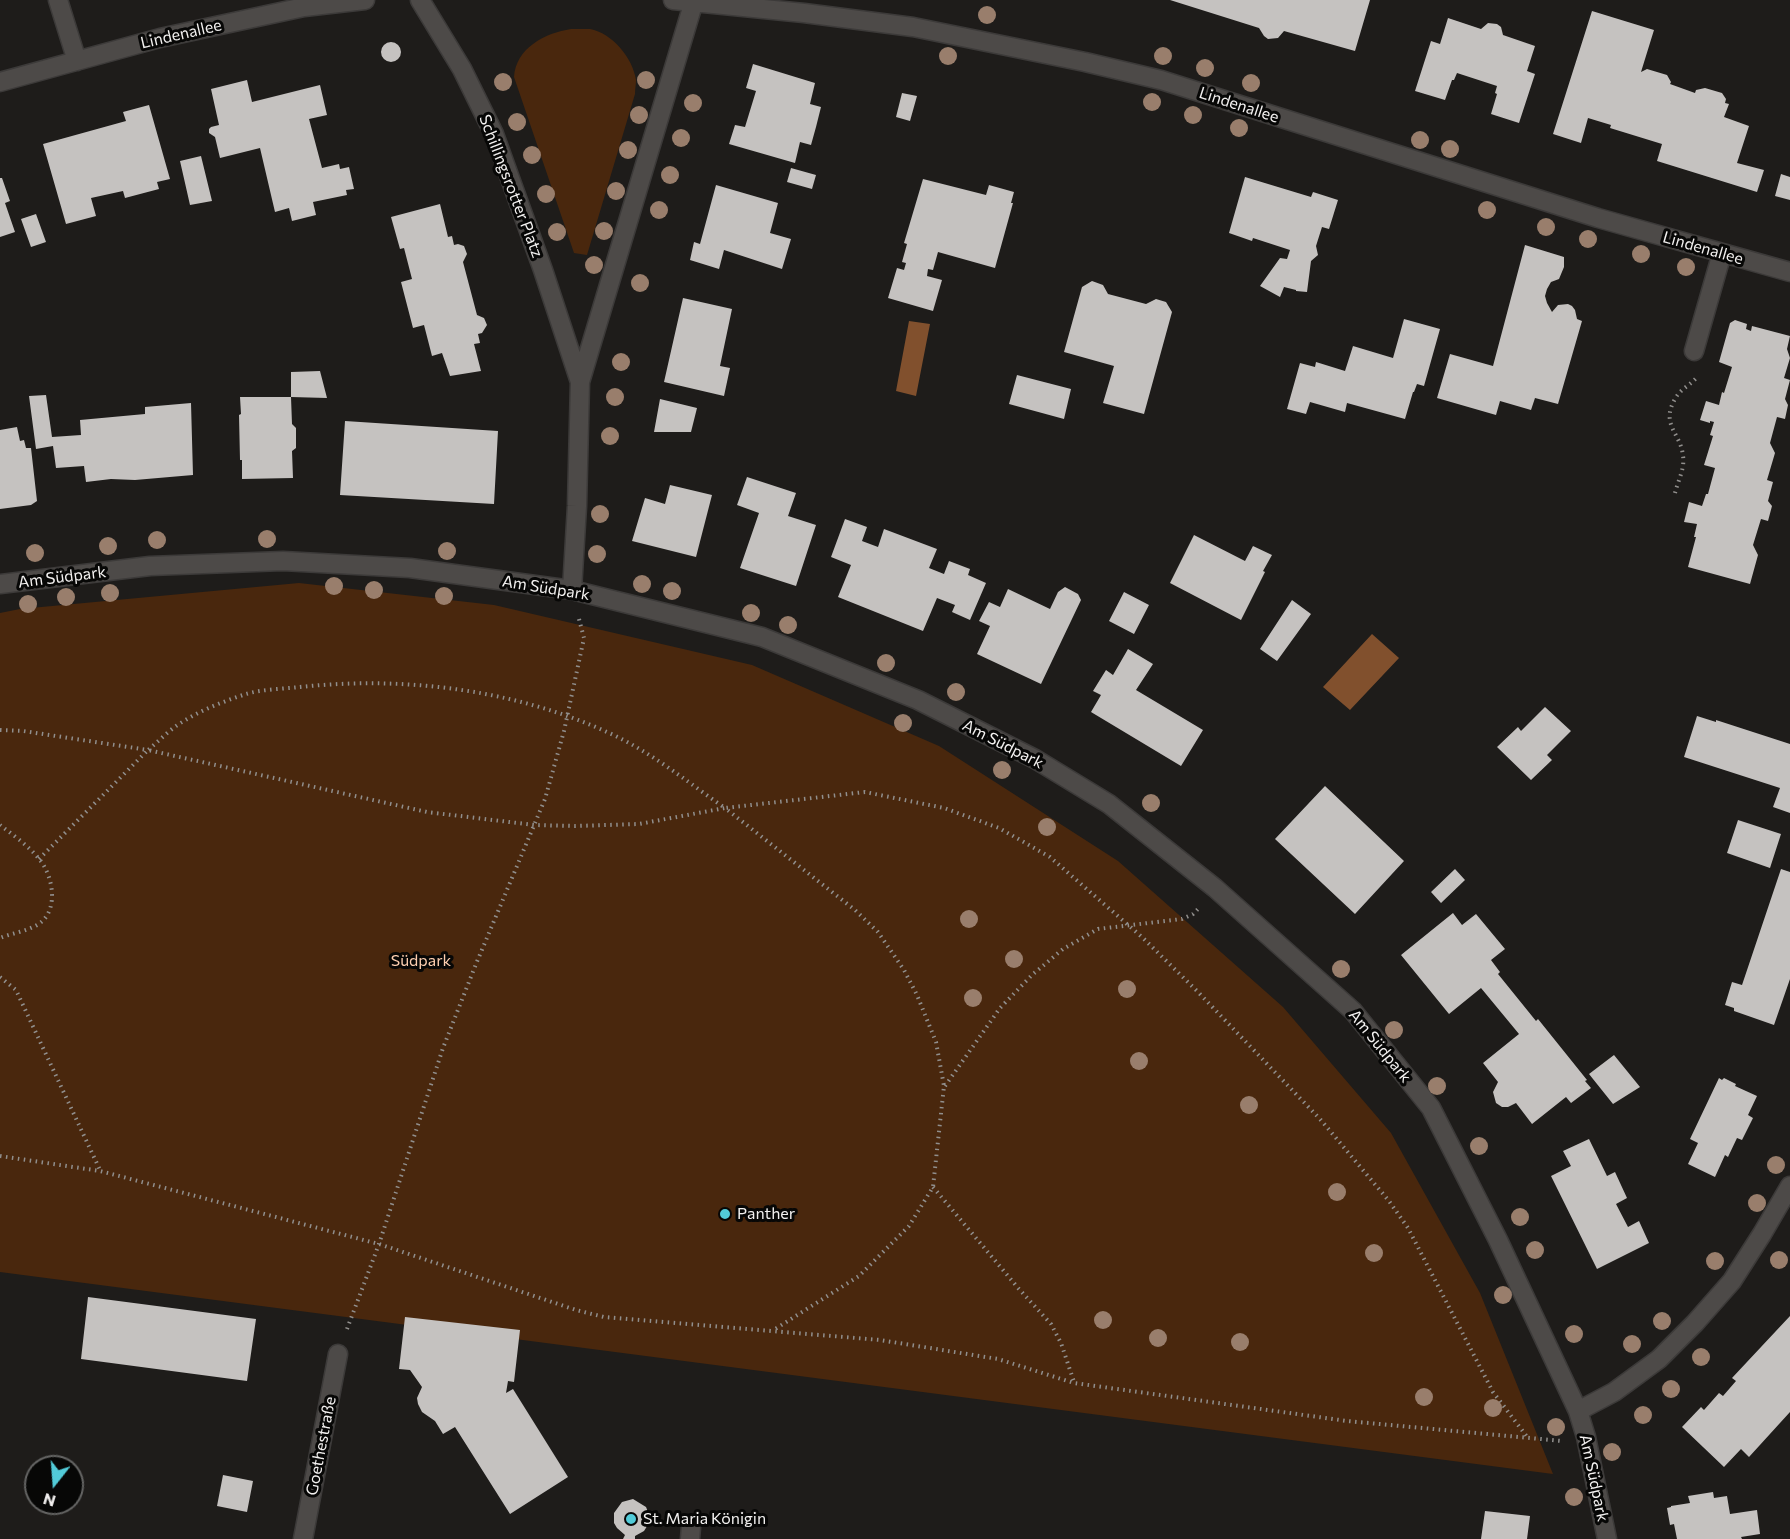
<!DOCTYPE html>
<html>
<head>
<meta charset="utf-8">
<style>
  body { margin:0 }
  #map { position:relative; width:1790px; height:1539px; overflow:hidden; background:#1e1c1a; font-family:Commissioner,sans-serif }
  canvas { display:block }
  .north { position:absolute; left:24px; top:1455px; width:60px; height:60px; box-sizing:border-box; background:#070706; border:2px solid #656564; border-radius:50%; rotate:197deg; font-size:16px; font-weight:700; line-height:24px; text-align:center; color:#f3f1f0 }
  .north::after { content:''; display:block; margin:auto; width:21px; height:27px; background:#52cbd8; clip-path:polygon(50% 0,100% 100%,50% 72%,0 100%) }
</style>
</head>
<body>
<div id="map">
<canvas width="1790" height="1539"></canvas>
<div class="north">N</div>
</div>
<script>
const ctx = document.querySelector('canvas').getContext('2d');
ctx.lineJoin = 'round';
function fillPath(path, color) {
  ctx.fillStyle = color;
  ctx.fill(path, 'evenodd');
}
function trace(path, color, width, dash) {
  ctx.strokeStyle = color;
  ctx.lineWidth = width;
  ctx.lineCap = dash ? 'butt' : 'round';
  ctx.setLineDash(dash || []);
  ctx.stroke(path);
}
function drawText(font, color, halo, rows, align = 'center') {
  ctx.font = font + ' Commissioner,sans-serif';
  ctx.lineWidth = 6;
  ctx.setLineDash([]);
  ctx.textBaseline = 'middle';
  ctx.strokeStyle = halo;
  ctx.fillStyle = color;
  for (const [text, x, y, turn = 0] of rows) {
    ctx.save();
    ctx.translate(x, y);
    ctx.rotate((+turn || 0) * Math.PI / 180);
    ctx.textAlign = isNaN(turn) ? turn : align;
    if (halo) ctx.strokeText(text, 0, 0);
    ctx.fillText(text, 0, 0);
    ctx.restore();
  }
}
const green = new Path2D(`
  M571,29C577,29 584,29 590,29C612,33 633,58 636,80C636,84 635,89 635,94L587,255L574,253L514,77C516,48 545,33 571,29Z
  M299,583L494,605L752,665L939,746L1118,861L1283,1007L1391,1133L1480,1293L1553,1474L0,1272V613L20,609Z`);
const water = new Path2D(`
  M909,321L930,324L916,396L896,391Z
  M1372,634L1399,658L1350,710L1323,687Z`);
const building = new Path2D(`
  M1170,0H1370L1355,51L1284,31L1278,38L1268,39L1264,36L1259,28Z
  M1592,11L1654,30L1641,72L1647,69L1667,75L1671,82L1670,84L1695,93L1696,90L1705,88L1722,93L1726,99L1725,103L1729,104L1724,117L1749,126L1737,163L1764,170L1757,192L1657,161L1662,144L1610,128L1611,125L1588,118L1581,143L1553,134Z
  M1448,18L1481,29L1488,23L1497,24L1501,27L1503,35L1535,46L1527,71L1535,74L1519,123L1491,114L1497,94L1495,93L1497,86L1457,73L1454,80H1452L1445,100L1415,91L1431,41L1440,44Z
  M381 52a10 10 0 1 1 20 0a10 10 0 1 1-20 0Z
  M753,64L815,83L810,104L821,107L816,127L811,145L800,142L795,163L729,144L735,125L745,127L756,91L746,88Z
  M247,80L252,102L320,85L327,115L309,119L322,168L339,164L340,169L349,167L354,189L346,190L347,195L313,202L316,215L292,221L289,208L275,212L260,148L220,158L215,137L209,133V129L211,127L219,125L211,89Z
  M902,93L917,96L910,121L896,117Z
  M149,105L170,179L157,182L159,189L125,198L123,191L91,198L96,216L66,224L43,144L126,121L123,112Z
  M201,156L212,201L190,205L180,161Z
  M791,168L816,175L812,189L787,182Z
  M1781,174L1790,177V200L1775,196Z
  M1245,177L1311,197L1313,192L1338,200L1329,229L1322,227L1316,246L1318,255L1311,261L1307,292L1296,291V290L1284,287L1280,297L1260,286L1280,258L1287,259L1290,250L1253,238L1252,241L1229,233Z
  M0,178H2L10,201L5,203L15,232L0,237Z
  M923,179L986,195L989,185L1014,192L1011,203H1013L995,268L938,252L933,270L928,269L927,276L942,280L933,311L888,298L897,268L904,270L906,263L902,262L907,244L904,243Z
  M716,185L778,203L770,233L791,239L782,269L724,250L719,269L690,260L694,242L700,244Z
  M440,204L448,237L452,236L454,245L458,244L464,246L467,254L463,262L477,315L484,318L487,325L482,333L478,334L480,343L474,344L481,371L450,376L442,353L432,356L424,325L413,328L401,282L412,279L404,248L400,249L391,217Z
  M36,214L46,242L31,247L21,219Z
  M1525,245L1564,257V267L1559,279L1551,282L1547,289L1545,296L1547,303L1552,312L1558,305L1568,304L1572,306L1575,310L1577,319L1582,321L1558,404L1535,398L1531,410L1500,401L1496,415L1437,398L1450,354L1493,366Z
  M1092,281L1103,285L1108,294L1146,304L1156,299L1166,302L1172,312L1144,414L1103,403L1114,366L1064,352L1082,287Z
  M683,298L732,309L720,366L730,368L724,396L664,382Z
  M1404,319L1440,329L1424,386L1417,384L1414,392H1413L1405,419L1347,403L1345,412L1310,402L1306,414L1287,409L1300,363L1315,367L1316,362L1345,371L1353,346L1393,358Z
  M1735,320L1747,324L1746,329L1751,331L1752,326L1790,336L1787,349L1790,358L1784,378L1790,380L1785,399L1788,405L1785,419L1777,417L1770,443L1775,453L1767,480L1773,482L1768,501L1772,506L1768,521L1761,519L1753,545L1758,555L1750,584L1688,567L1696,537H1694L1697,524L1684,522L1689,502L1702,506L1706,494H1708L1715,468L1704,465L1713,436L1710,435L1714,422L1710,421V423L1700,420L1706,401L1719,405L1722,392L1724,393L1732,367L1719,362L1730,323Z
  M320,371L327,398L291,397L292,424L296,428V448L292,451L293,478L242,479V460H240L239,415L241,414L240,397H291V372Z
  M1017,375L1071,389L1064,419L1009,404Z
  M46,395L52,437L81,435L80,420L145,414V407L191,403L193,475L135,480L111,479L86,482L84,466L56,468L53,446L36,449L29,396Z
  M660,399L697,408L691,432H654Z
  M345,421L498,431L494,504L340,495Z
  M17,427L20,441L24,440L26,448H31L37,501L31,505L0,509V430Z
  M747,477L796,493L788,516L816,525L796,586L740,568L759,513L737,505Z
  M670,485L712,495L696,557L632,541L645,498L665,504Z
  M845,519L867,527L862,541L878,547L884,529L937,549L929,568L944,574L949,561L970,569L968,575L986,583L970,620L952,612L955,605L937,598L923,631L838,597L851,565L831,557Z
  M1194,535L1245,561L1253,546L1272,555L1263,571L1265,572L1241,620L1170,583Z
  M1065,587L1078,594L1081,600L1041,684L977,654L990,626L979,621L989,602L1000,607L1008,589L1050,609L1058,592Z
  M1124,592L1149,605L1134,634L1109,621Z
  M1292,600L1311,614L1277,661L1260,649Z
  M1128,649L1153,664L1136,690L1203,730L1181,766L1091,712L1101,695L1093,691L1106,670L1113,675Z
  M1545,707L1571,731L1547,755L1552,760L1531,780L1497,747L1518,727L1521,731Z
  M1697,716L1716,722V720L1790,744V813L1773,807L1780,788L1684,757Z
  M1325,786L1404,861L1355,914L1275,839Z
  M1738,820L1781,834L1770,868L1727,853Z
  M1455,869L1465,880L1441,903L1431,892Z
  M1781,869L1790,872V979L1774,1025L1734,1011V1008L1725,1005L1732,982L1742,985Z
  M1453,913L1462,925L1476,914L1505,949L1491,960L1500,972L1498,974L1536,1021L1538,1019L1587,1080L1585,1081L1591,1088L1571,1103L1566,1097L1532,1124L1516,1103L1508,1107H1502L1496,1103L1493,1092L1498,1082L1483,1063L1519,1034L1481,988L1449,1014L1401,955Z
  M1614,1055L1640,1087L1613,1104L1589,1074Z
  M1719,1078L1722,1080L1724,1078L1736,1084L1735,1086L1757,1096L1748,1115L1753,1118L1742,1140L1737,1138L1728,1157L1725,1155L1715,1177L1688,1164L1698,1143L1690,1139Z
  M1589,1139L1607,1176L1615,1172L1627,1198L1616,1204L1628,1227L1639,1221L1649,1243L1597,1269L1551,1176L1571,1166L1563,1151Z
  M88,1297L256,1319L247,1381L81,1359Z
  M1790,1316V1412L1749,1457L1741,1449L1724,1467L1682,1427L1701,1407L1704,1410L1719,1393L1723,1396L1736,1381L1732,1378Z
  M405,1317L520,1330L514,1382L508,1381L506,1393L513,1389L568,1477L510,1514L455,1427L443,1434L435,1421L422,1412L418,1404L417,1398L422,1387L410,1370L399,1369Z
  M223,1475L253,1481L247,1512L217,1506Z
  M1713,1492L1714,1498L1727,1496L1730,1514L1757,1510L1760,1534L1741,1537L1742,1539H1677L1674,1524L1670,1525L1667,1508L1671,1507V1506L1690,1503L1688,1496Z
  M633,1499L646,1507L650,1517L649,1523L644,1531L635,1536V1539H623L625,1535L617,1528L614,1523V1513L622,1502Z
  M1485,1511L1530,1516L1527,1539H1481Z`);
const path = new Path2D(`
  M1675,493C1678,481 1685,468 1683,456C1681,433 1660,425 1675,399C1680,389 1691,385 1698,376
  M0,730L23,731L148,750C160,740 171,728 184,721C203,709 225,701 246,694C263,689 283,689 300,687C403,676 512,689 607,732C650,751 686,781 725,808L865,792L944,808L999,828L1050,857L1143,938L1197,991L1320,1119L1389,1201L1408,1228L1493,1392L1528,1438
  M0,825C13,835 29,846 39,859C53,875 59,909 40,923C29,931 12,933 0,938
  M39,859L148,750L427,812L534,825L575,826L639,824L725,808L855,910L878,932L904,970L917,995L936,1042L944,1086L933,1187L909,1226L859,1276L772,1331
  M0,977L16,990L100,1170
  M945,1086L1000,1008L1032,975L1063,949L1098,929L1182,919L1193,914L1200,907
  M0,1156L100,1171L379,1244L576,1310L604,1317L880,1340L998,1359L1074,1383L1347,1421L1562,1441
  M933,1187L1019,1289L1051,1324L1061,1343L1074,1382
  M347,1329L379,1244L443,1048L476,964L545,799L564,731L584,638L579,619`);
const minor = new Path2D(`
  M58,0L77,61
  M420,0L462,69L494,134L543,270L580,382L577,506L572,590
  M673,0L804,13L913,27L1085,62L1161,80L1598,218L1790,272
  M0,82L160,38L304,7L365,0
  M1694,351L1722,253
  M580,382L694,1
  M0,584L150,566L283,561L410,568L572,590L762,637L918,700L1035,759L1109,804L1215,888L1353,1011L1431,1108L1498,1240L1578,1411L1586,1437L1607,1539
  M1578,1411L1614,1392L1659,1359L1695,1323L1732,1281L1762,1234L1790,1186
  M303,1539L338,1354
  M690,1539L691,1527`);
const trees = [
  [987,15],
  [948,56],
  [1163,56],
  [1205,68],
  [646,80],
  [503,82],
  [1251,83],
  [1152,102],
  [693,103],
  [639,115],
  [1193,115],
  [517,122],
  [1239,128],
  [681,138],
  [1420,140],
  [1450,149],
  [628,150],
  [532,155],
  [670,175],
  [616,191],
  [546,194],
  [659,210],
  [1487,210],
  [1546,227],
  [604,231],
  [557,232],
  [1588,239],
  [1641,254],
  [594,265],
  [1686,267],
  [640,283],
  [621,362],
  [615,397],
  [610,436],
  [600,514],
  [267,539],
  [157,540],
  [108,546],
  [447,551],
  [35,553],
  [597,554],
  [642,584],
  [334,586],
  [374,590],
  [672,591],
  [110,593],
  [444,596],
  [66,597],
  [28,604],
  [751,613],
  [788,625],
  [886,663],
  [956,692],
  [903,723],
  [1002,770],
  [1151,803],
  [1047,827],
  [969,919],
  [1014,959],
  [1341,969],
  [1127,989],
  [973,998],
  [1394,1030],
  [1139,1061],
  [1437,1086],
  [1249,1105],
  [1479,1146],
  [1776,1165],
  [1337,1192],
  [1757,1203],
  [1520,1217],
  [1535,1250],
  [1374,1253],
  [1779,1260],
  [1715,1261],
  [1503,1295],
  [1103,1320],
  [1662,1321],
  [1574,1334],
  [1158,1338],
  [1240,1342],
  [1632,1344],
  [1701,1357],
  [1671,1389],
  [1424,1397],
  [1493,1408],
  [1643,1415],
  [1556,1427],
  [1612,1452],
  [1574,1497]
];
const markers = [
  [725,1214,6,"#52cbd8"],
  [631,1519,6,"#52cbd8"]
];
const streetNames = [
  ["Lindenallee",181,34,-13],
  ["Lindenallee",1239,105,18],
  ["Schillingsrotter Platz",511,186,69],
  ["Lindenallee",1703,248,16],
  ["Am Südpark",62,577,-7],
  ["Am Südpark",546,588,9],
  ["Am Südpark",1003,744,27],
  ["Am Südpark",1380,1046,51],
  ["Goethestraße",321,1446,-79],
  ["Am Südpark",1594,1478,78]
];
const parkNames = [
  ["Südpark",421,961]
];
const poiNames = [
  ["Panther",737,1214],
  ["St. Maria Königin",643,1519]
];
fillPath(green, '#49270d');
fillPath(water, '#81502d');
fillPath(building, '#c5c2c0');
trace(minor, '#3c3a39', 21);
trace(path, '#918f8d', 4, [1.5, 4.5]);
trace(minor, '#4d4a48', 18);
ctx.fillStyle = '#997e6c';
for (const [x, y] of trees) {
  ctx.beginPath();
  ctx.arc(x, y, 9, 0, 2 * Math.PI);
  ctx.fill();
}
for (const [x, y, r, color] of markers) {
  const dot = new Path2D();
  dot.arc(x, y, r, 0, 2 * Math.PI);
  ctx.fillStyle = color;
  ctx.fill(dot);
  trace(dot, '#070706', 2);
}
drawText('16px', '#f3f1f0', '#070706', streetNames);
drawText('16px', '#fecfb0', '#070706', parkNames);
drawText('16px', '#f3f1f0', '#070706', poiNames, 'left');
</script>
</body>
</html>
